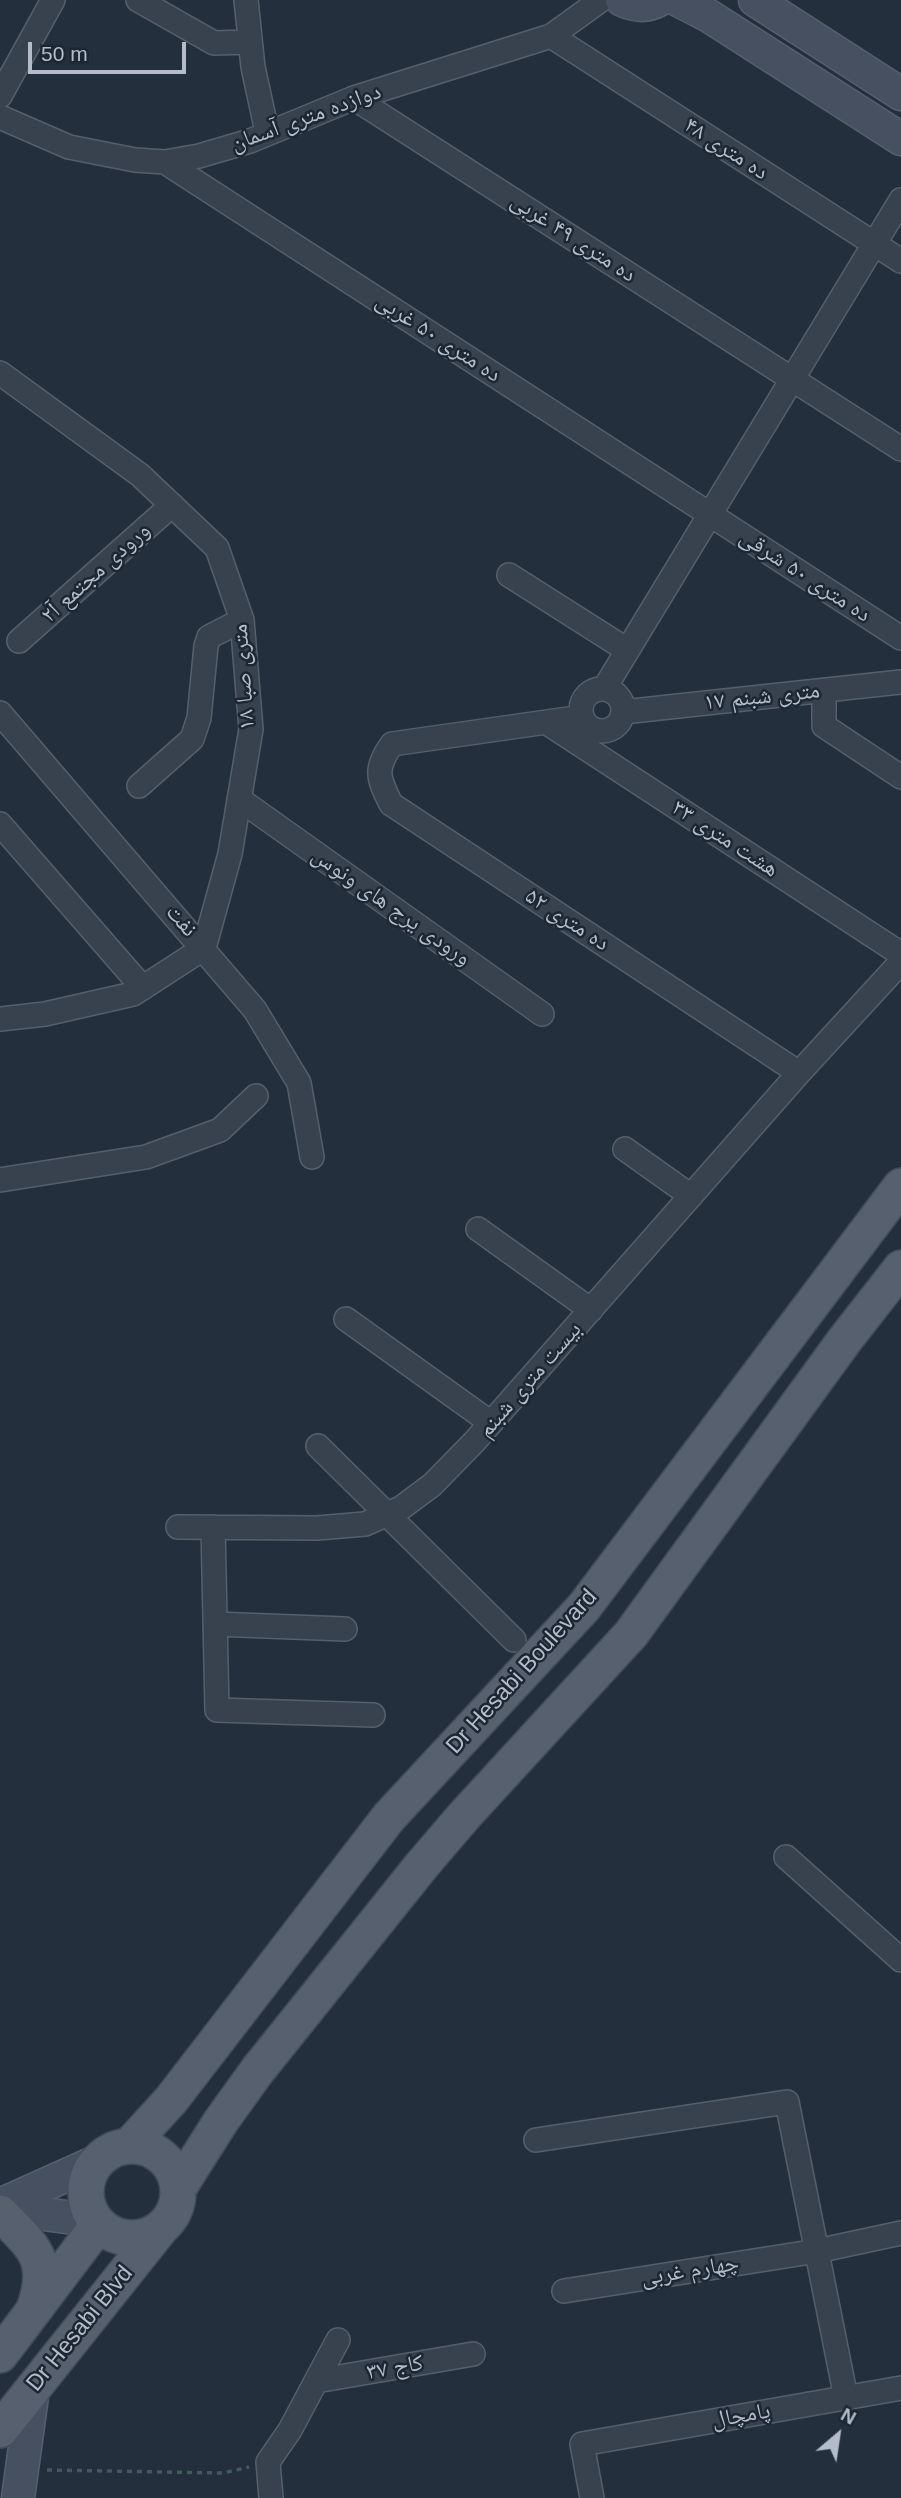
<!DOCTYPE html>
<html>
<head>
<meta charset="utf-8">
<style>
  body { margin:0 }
  #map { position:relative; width:901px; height:2498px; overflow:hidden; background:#242f3e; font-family:Arial,sans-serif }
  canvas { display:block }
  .north { position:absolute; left:803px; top:2400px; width:70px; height:70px; -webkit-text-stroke:5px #1d2633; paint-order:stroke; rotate:29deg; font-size:19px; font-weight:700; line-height:28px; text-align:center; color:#b4bcc9 }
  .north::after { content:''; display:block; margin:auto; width:24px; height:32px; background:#b4bcc9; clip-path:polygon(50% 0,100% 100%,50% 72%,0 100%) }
  .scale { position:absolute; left:28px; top:42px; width:158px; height:32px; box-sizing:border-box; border:4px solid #b4bcc9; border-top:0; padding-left:9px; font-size:21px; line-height:24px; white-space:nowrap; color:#b4bcc9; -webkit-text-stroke:5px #1d2633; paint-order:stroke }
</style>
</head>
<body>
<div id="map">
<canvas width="901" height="2498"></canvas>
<div class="north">N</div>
<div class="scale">50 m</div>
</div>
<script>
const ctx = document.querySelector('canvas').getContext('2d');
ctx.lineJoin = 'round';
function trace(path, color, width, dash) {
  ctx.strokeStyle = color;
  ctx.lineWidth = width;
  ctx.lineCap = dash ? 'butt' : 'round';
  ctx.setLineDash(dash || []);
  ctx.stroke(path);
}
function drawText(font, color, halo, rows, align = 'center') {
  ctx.font = font + ' Arial,"Noto Naskh Arabic",sans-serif';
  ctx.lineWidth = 5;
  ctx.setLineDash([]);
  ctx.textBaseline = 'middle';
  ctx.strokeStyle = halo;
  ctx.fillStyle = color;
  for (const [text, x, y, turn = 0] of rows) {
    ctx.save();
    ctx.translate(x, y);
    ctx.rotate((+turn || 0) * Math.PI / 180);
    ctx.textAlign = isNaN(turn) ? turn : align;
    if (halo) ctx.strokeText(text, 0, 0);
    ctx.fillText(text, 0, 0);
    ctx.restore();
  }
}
const path = new Path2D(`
  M47,2470L223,2473L249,2467`);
const street = new Path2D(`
  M138,0L214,43L250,42
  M246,0L253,67L267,132
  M551,36L901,261
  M0,96L53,0
  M354,98L901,449
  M0,117L69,147L135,160L165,162L199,156L250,141L354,98L551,36L601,0
  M165,162L901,638
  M0,373L140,475L217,548L242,620L251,729L230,854L204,948L133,994L45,1014L0,1019
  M509,575L627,650
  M19,641L172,505
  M604,689L901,200
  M581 710a21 21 0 1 1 42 0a21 21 0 1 1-42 0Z
  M824,691V726L901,777
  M623,712L901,682
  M0,713L255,1010L299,1083L312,1157
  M582,717L392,744C374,769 378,778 391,804L799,1073
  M549,724L901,954
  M139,786L192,739L199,718L206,646L209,637L242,620
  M239,799L542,1014
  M0,824L143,988
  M625,1149L691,1196
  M0,1180L146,1157L220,1130L256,1096
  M478,1229L591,1310
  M346,1319L491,1423
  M318,1446L514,1640
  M178,1527L317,1528L365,1524L401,1508L432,1485L475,1441L799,1073L901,962
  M213,1527L217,1710L373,1715
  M215,1624L345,1629
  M786,1857L901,1960
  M536,2140L787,2102L846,2398
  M564,2291L817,2251L901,2233
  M316,2381L473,2354
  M271,2498L268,2462L290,2430L338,2340
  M592,2498L582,2444L901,2388`);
const secondary = new Path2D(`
  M622,0C636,6 646,7 659,0
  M678,0L709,16L901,139
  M755,0L901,94
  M0,2205L98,2161
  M0,2208L96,2221
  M18,2498L33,2389`);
const primary = new Path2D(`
  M129,2146L171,2100L389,1817L584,1607L901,1186
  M86 2192a46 46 0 1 1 92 0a46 46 0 1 1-92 0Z
  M178,2189L221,2121L257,2071L422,1865L464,1816L631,1634L844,1341L901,1268
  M0,2213C33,2247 52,2259 34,2309
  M0,2355L99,2224
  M0,2430L161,2228`);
const streetNames = [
  ["دوازده متری آسمان",306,118,-20],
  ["ده متری ۴۸",726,149,33],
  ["ده متری ۴۹ غربی",573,238,33],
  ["ده متری ۵۰ غربی",438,338,33],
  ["ورودی مجتمع آ۲",96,573,-42],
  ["ده متری ۵۰ شرقی",805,576,33],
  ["متری صبا ۱۸",244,677,-94],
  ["۱۷ متری شبنم",762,697,-6],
  ["هشت متری ۳۳",725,839,33],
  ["ورودی یرج های ونوس",391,907,35],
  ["ده متری ۵۲",567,920,33],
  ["نفت",181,921,49],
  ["بیست متری شبنم",530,1380,-49],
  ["Dr Hesabi Boulevard",522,1672,-48],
  ["چهارم غربی",690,2271,-9],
  ["Dr Hesabi Blvd",80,2329,-51],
  ["کاج ۳۷",395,2368,-10],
  ["پامچال",741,2416,-10]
];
trace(street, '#565f6c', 26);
trace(secondary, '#565f6c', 35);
trace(primary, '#414a57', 38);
trace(path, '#44595c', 3.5, [5, 5]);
trace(street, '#38414e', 23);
trace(secondary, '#465061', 32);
trace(primary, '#56606e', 35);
drawText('23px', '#b4bcc9', '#1d2633', streetNames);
</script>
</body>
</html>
